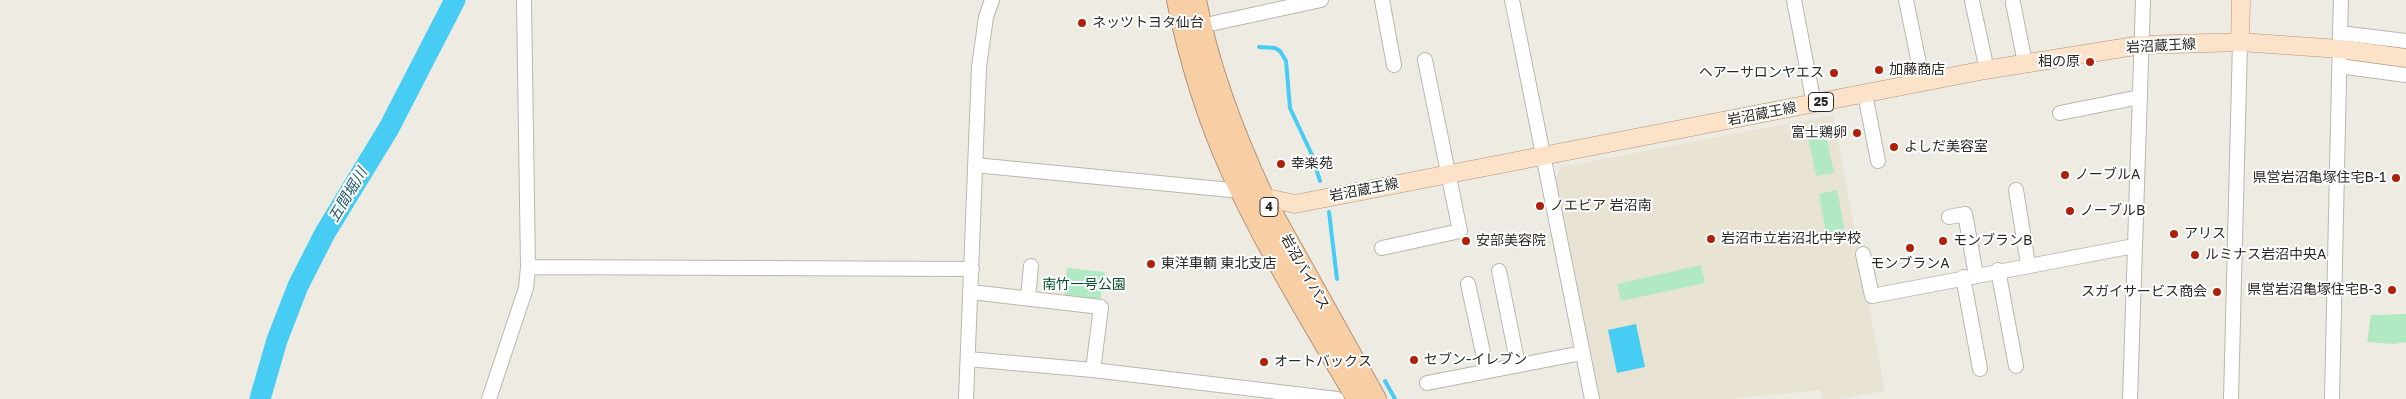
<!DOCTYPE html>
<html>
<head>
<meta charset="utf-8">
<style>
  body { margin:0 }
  canvas { display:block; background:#eeebe3 }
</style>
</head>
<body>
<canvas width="2406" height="399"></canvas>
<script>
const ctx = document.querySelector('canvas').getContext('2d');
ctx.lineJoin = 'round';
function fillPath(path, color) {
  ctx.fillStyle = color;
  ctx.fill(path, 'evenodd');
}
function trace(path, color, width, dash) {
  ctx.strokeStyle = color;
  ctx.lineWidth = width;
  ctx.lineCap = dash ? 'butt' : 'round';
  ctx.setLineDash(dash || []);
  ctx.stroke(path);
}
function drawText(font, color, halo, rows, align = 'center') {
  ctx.font = font + ' "Golos Text","Noto Sans JP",sans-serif';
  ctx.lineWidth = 4;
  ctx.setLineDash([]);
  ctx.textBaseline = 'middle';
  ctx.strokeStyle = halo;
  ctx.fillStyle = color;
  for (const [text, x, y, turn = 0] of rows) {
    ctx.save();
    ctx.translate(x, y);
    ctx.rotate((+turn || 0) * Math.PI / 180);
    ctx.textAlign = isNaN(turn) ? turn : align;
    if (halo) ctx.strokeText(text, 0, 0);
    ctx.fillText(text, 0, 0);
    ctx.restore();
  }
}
const built = new Path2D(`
  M1833,115L1885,391L1838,399H1823L1820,390L1729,399H1599L1555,178L1561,167Z`);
const green = new Path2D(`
  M1826,134L1834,173L1816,176L1808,137Z
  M1837,190L1845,231L1826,234L1819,194Z
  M1701,265L1705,283L1621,301L1617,284Z
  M1067,268L1105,272L1100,302L1064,299Z
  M2406,314V342L2394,344L2367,342L2371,315Z`);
const water = new Path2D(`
  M1636,324L1645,367L1617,373L1608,330Z`);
const stream = new Path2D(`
  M1259,47L1275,48L1280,51L1286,61L1290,108L1312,155L1320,181
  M1329,212L1337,279
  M1385,381L1395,399`);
const river = new Path2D(`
  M260,399L277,340L298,286L325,233L389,128L455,0`);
const minor = new Path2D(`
  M1382,0L1394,65
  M1512,0L1592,399
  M1794,0L1814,104
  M1906,0L1923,83
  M1972,1L1987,70
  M2013,3L2025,63
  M1201,26L1321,0
  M2340,33L2341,0
  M2339,66L2406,75
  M1865,94L1878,161
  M2060,113L2140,97
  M975,165L1241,191
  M2016,190L2028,264
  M1949,217L1965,214L1976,275
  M1382,248L1460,231L1425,60
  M1863,254L1872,296L2134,246
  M528,267L972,269
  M1998,270L2016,366
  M1499,271L1518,365
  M1963,277L1980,369
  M1468,284L1487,371
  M971,292L1101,307L1093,370
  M1028,298L1031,266
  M968,359L1093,370L1337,399
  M1427,383L1582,353
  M489,399L526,288L528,267L524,0
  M966,399L979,67L986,17L992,0
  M2130,399L2143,0
  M2231,399L2240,42
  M2332,399L2340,33L2406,41`);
const major = new Path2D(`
  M2240,42L2241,0
  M1253,195L1295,204L1985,70L2141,45L2240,42L2340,49L2406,58`);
const highway = new Path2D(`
  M1177,0C1189,59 1207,118 1232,173C1268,251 1314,325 1357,399
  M1196,0C1209,69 1234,134 1264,198L1376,399`);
const markers = [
  [1082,23,5,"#af2009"],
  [2090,62,5,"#af2009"],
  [1879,70,5,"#af2009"],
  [1834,73,5,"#af2009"],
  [1857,133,5,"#af2009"],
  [1894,147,5,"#af2009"],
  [1281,164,5,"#af2009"],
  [2065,175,5,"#af2009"],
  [2396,178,5,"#af2009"],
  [1540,206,5,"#af2009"],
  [2070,211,5,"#af2009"],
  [2174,234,5,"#af2009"],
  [1711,239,5,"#af2009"],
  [1466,241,5,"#af2009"],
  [1943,241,5,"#af2009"],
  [1910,248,5,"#af2009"],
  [2195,255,5,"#af2009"],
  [1151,264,5,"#af2009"],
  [2392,290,5,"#af2009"],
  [2217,292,5,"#af2009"],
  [1414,360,5,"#af2009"],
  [1264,362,5,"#af2009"]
];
const shields = [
  [1821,102,25],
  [1269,207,18]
];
const shieldNames = [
  ["25",1821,102],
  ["4",1269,207]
];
const poiNames = [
  ["ネッツトヨタ仙台",1092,23],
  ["相の原",2080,62,"right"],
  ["加藤商店",1889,70],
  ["ヘアーサロンヤエス",1824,73,"right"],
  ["富士鶏卵",1847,133,"right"],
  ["よしだ美容室",1904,147],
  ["幸楽苑",1291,164],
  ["ノーブルA",2075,175],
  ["県営岩沼亀塚住宅B-1",2386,178,"right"],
  ["ノエビア 岩沼南",1550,206],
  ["ノーブルB",2080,211],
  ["アリス",2184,234],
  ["岩沼市立岩沼北中学校",1721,239],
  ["安部美容院",1476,241],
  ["モンブランB",1953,241],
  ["ルミナス岩沼中央A",2205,255],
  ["東洋車輌 東北支店",1161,264],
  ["モンブランA",1910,264,"center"],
  ["県営岩沼亀塚住宅B-3",2382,290,"right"],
  ["スガイサービス商会",2207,292,"right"],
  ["セブン-イレブン",1424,360],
  ["オートバックス",1274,362]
];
const streetNames = [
  ["岩沼蔵王線",2161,46,-3],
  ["岩沼蔵王線",1762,114,-11],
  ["岩沼蔵王線",1364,190,-11],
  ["岩沼バイパス",1305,272,61]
];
const parkNames = [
  ["南竹一号公園",1084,285]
];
const waterNames = [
  ["五間堀川",348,195,-59]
];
fillPath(built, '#e9e3d3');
fillPath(green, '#b0e9c2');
fillPath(water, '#47ccf4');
trace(stream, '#47ccf4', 4);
trace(river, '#47ccf4', 21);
trace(minor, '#bab7af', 16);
trace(major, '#b09579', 19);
trace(highway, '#b09579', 22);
trace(minor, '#fff', 14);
trace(major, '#fbe2c9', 18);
trace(highway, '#f8cfa5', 20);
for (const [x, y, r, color] of markers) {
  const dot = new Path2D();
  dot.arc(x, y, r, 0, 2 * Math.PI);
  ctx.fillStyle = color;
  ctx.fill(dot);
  trace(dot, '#fff', 2);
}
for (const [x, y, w] of shields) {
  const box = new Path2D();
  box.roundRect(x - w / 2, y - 9.5, w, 19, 4);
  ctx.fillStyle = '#fff';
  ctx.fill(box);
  trace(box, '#2a2926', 1);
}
drawText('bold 12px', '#2a2926', null, shieldNames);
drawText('14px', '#2a2926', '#fff', poiNames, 'left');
drawText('14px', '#2a2926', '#fff', streetNames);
drawText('14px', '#03512b', '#fff', parkNames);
drawText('italic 15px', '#255a6b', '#fff', waterNames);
</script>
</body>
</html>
